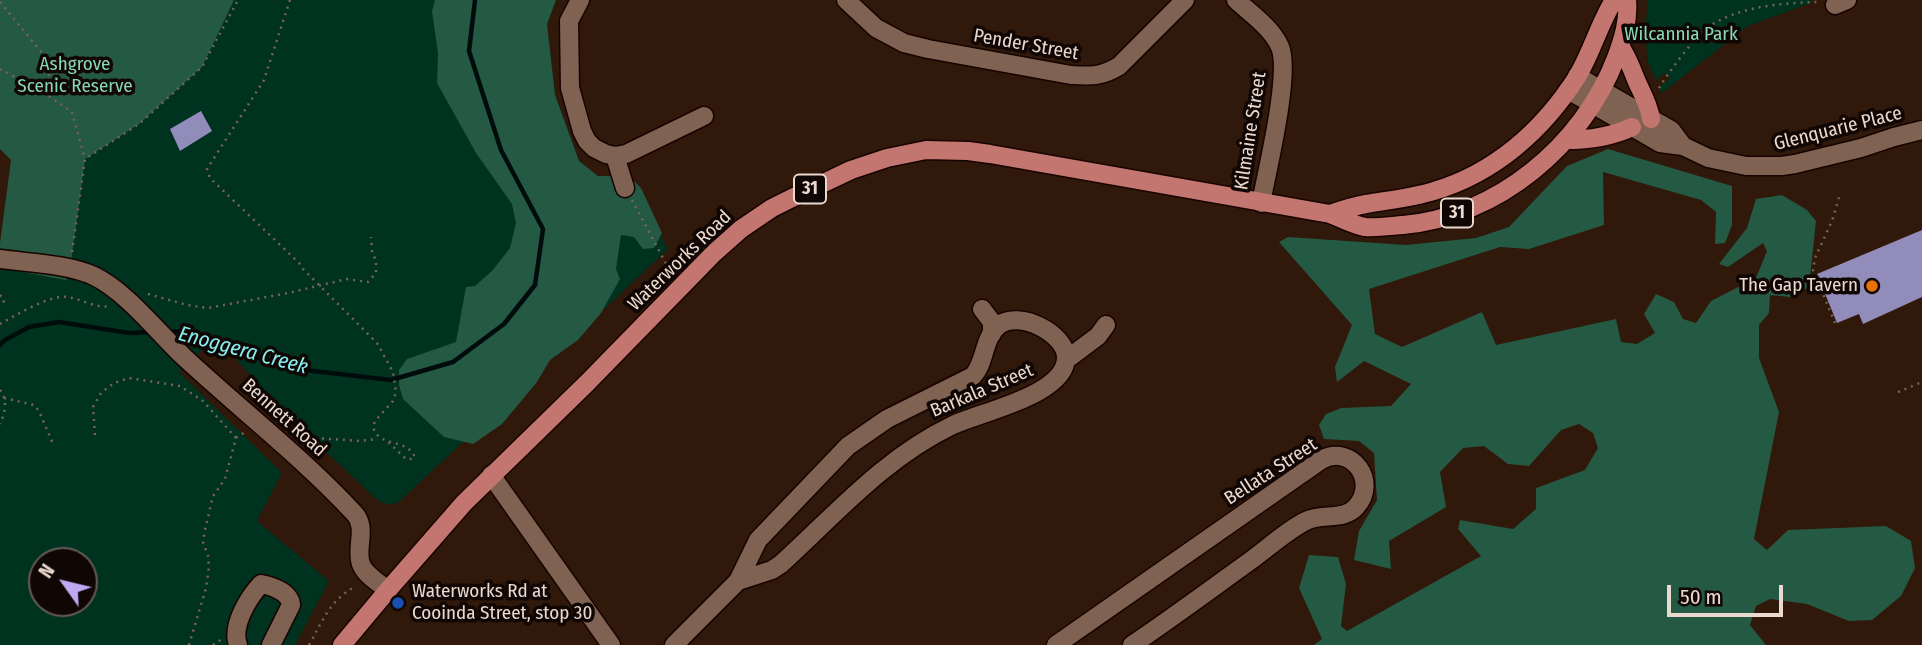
<!DOCTYPE html>
<html>
<head>
<meta charset="utf-8">
<style>
  body { margin:0 }
  #map { position:relative; width:1922px; height:645px; overflow:hidden; background:#30180a; font-family:"Fira Sans Condensed",sans-serif }
  canvas { display:block }
  .north { position:absolute; left:28px; top:547px; width:70px; height:70px; box-sizing:border-box; background:#100603; border:2px solid #675a55; border-radius:50%; rotate:304deg; font-size:19px; font-weight:700; line-height:28px; text-align:center; color:#ead9cf }
  .north::after { content:''; display:block; margin:auto; width:24px; height:32px; background:#c1a8f3; clip-path:polygon(50% 0,100% 100%,50% 72%,0 100%) }
  .scale { position:absolute; left:1667px; top:585px; width:116px; height:32px; box-sizing:border-box; border:4px solid #ead9cf; border-top:0; padding-left:9px; font-size:21px; line-height:24px; white-space:nowrap; color:#ead9cf; -webkit-text-stroke:5px #100603; paint-order:stroke }
</style>
</head>
<body>
<div id="map">
<canvas width="1922" height="645"></canvas>
<div class="north">N</div>
<div class="scale">50 m</div>
</div>
<script>
const ctx = document.querySelector('canvas').getContext('2d');
ctx.lineJoin = 'round';
function fillPath(path, color) {
  ctx.fillStyle = color;
  ctx.fill(path, 'evenodd');
}
function trace(path, color, width, dash) {
  ctx.strokeStyle = color;
  ctx.lineWidth = width;
  ctx.lineCap = dash ? 'butt' : 'round';
  ctx.setLineDash(dash || []);
  ctx.stroke(path);
}
function drawText(font, color, halo, rows, align = 'center') {
  ctx.font = font + ' "Fira Sans Condensed",sans-serif';
  ctx.lineWidth = 7;
  ctx.setLineDash([]);
  ctx.textBaseline = 'middle';
  ctx.strokeStyle = halo;
  ctx.fillStyle = color;
  for (const [text, x, y, turn = 0] of rows) {
    ctx.save();
    ctx.translate(x, y);
    ctx.rotate((+turn || 0) * Math.PI / 180);
    ctx.textAlign = isNaN(turn) ? turn : align;
    if (halo) ctx.strokeText(text, 0, 0);
    ctx.fillText(text, 0, 0);
    ctx.restore();
  }
}
const green = new Path2D(`
  M0,0H556L547,24L555,95L579,161L615,218L642,202L668,249L399,502C389,506 385,505 376,499L281,409L216,337L179,372L282,473L257,521L329,581L295,645H0V268L66,280L77,220L0,149ZM42,561H84V603H42Z
  M1648,0H1812L1811,3L1748,26L1662,93L1659,87L1670,79L1665,73L1656,80L1648,63L1645,31Z`);
const forest = new Path2D(`
  M0,0H234L202,67L139,124L85,159L70,269L66,280L0,268V243L11,160L0,149Z
  M435,0H556L547,24L555,95L579,161L598,176H629L641,188L662,233L654,248L643,249L634,237L621,235L616,269L620,279L601,313L578,340L550,360L537,382L502,424L473,444L444,437L403,399L399,385V370L407,359L456,342L466,287L475,286L492,271L510,248L516,223L512,204L476,153L437,83L438,53L432,11Z
  M1608,149L1732,186V225L1725,243L1715,244L1716,212L1701,200L1603,172L1604,225L1529,249L1500,247L1369,289L1375,334L1402,347L1482,312L1496,345L1616,319L1621,342L1637,344L1655,333L1644,314L1656,294L1674,302L1683,319L1696,323L1711,301L1756,278L1767,251L1763,243L1728,267L1719,264L1747,228L1756,199L1782,195L1807,210L1816,221L1809,287L1790,297L1770,295L1769,313L1759,325V358L1779,412L1754,539L1767,550L1788,530L1886,526L1911,541L1915,568L1901,596L1872,620L1849,621L1807,604L1770,599L1756,606L1750,625L1766,645H1314L1322,639L1299,588L1309,555L1338,557L1346,584L1341,626L1347,631L1481,556L1458,529L1460,520L1513,529L1536,509V488L1585,470L1598,448L1593,433L1579,424L1561,430L1529,466L1508,464L1484,446L1463,448L1440,472L1446,507L1389,541L1391,569L1354,560L1359,531L1377,500L1374,453L1359,441L1324,439L1319,425L1326,414L1341,408L1391,406L1411,384L1364,361L1337,382L1335,367L1352,325L1279,242L1288,237L1406,245L1476,238L1509,227L1567,166Z`);
const stream = new Path2D(`
  M166,332L183,331L224,347L296,369L391,380L453,362L504,324L535,285L543,229L501,150L469,51L475,0
  M0,345L5,340L29,327L59,322L129,333L153,332`);
const building = new Path2D(`
  M201,111L212,131L180,151L170,129Z
  M1922,230V297L1863,324L1859,314L1837,323L1817,274Z`);
const path = new Path2D(`
  M290,0L264,80L207,169L210,178L299,263L303,269L377,343L393,372L396,392L393,401L375,421L373,427C379,448 405,437 415,457L411,459H406L386,440
  M0,2L52,65L43,92
  M0,69L43,92L72,112L85,159
  M1659,88C1668,73 1693,39 1707,28C1738,6 1782,3 1818,2
  M632,200L670,271
  M72,252L85,159L139,124L202,67L238,0
  M148,294L187,305L208,308L288,293L347,279L368,282L376,273V260L372,253L371,237
  M0,295L4,301L0,306
  M1835,323L1813,270L1815,258L1832,221L1840,194
  M0,324C16,315 51,294 67,297C82,299 96,309 111,306
  M0,390C8,400 5,413 0,424
  M1898,392L1922,382
  M4,398L34,405L39,411L54,446
  M95,435L93,407L101,393L114,383L129,378L180,386L203,401L236,438
  M301,437L360,441L378,439
  M189,645L206,588L209,567L208,556L203,542L205,530L213,496L225,479L236,438L245,432
  M213,645L222,639
  M309,645C323,620 330,600 356,586`);
const minor = new Path2D(`
  M580,0L569,21L570,88L582,131L587,141L594,148L606,154L615,156L625,188
  M846,0L876,28L904,43L928,49L1071,75C1091,76 1101,77 1119,66L1185,0
  M1236,0C1251,14 1272,28 1280,47C1291,73 1267,171 1261,203
  M1835,5L1847,0
  M1577,76L1671,130L1683,146
  M1568,90L1660,143L1683,146L1708,158L1746,166H1782L1795,164L1861,148L1894,137L1922,130
  M615,156L626,154L704,116
  M0,259C29,263 68,264 94,276C127,292 158,333 185,358C241,410 302,457 354,513C368,527 355,548 361,564C365,575 379,583 388,590
  M982,309L992,322V334
  M1066,360L1098,336L1106,325
  M491,475L611,645
  M238,645C231,626 248,598 261,584C272,586 290,592 291,605L271,645
  M674,645L738,581L758,540L848,446L887,419L973,376C986,362 983,337 999,325C1019,310 1065,333 1066,357C1067,395 980,412 953,425C884,458 836,514 781,564L772,570L738,581
  M1056,645L1321,460C1352,443 1379,482 1356,507C1344,521 1321,513 1306,521C1287,530 1267,549 1250,561C1211,589 1172,618 1132,645`);
const major = new Path2D(`
  M1620,46C1628,58 1632,69 1637,82C1643,95 1649,105 1651,119
  M1565,140C1588,140 1611,137 1632,127
  M1330,214C1342,210 1354,206 1366,204C1389,200 1412,198 1434,191C1495,173 1543,130 1577,77C1592,52 1599,24 1614,0
  M342,645L388,590L464,503L587,383L714,253L741,229L772,208L792,198L851,170L887,158L926,150L968,151L990,154L1330,214C1341,218 1353,225 1365,227C1377,228 1390,226 1403,225C1497,217 1583,145 1616,58C1623,39 1629,20 1627,0`);
const markers = [
  [1872,286,7,"#e8710a"],
  [398,603,7,"#1a4fb4"]
];
const shields = [
  [810,189,32],
  [1457,213,32]
];
const shieldNames = [
  ["31",810,189],
  ["31",1457,213]
];
const parkNames = [
  ["Wilcannia Park",1681,35],
  ["Ashgrove",75,65],
  ["Scenic Reserve",75,87]
];
const streetNames = [
  ["Pender Street",1026,45,10],
  ["Glenquarie Place",1838,129,-14],
  ["Kilmaine Street",1251,131,-81],
  ["Waterworks Road",680,261,-44],
  ["Barkala Street",982,391,-23],
  ["Bennett Road",284,418,42],
  ["Bellata Street",1271,472,-33]
];
const poiNames = [
  ["The Gap Tavern",1858,286],
  ["Waterworks Rd at",412,592,"left"],
  ["Cooinda Street, stop 30",412,614,"left"]
];
const waterNames = [
  ["Enoggera Creek",243,351,15]
];
fillPath(green, '#003220');
fillPath(forest, '#245943');
trace(stream, '#000b0c', 4.5);
fillPath(building, '#918cba');
trace(minor, '#170300', 21);
trace(major, '#170300', 21);
trace(path, '#786356', 2.5, [2, 5]);
trace(minor, '#7f6252', 18);
trace(major, '#c3766f', 18);
for (const [x, y, r, color] of markers) {
  const dot = new Path2D();
  dot.arc(x, y, r, 0, 2 * Math.PI);
  ctx.fillStyle = color;
  ctx.fill(dot);
  trace(dot, '#100603', 2.5);
}
for (const [x, y, w] of shields) {
  const box = new Path2D();
  box.roundRect(x - w / 2, y - 14.5, w, 29, 5);
  ctx.fillStyle = '#100603';
  ctx.fill(box);
  trace(box, '#ead9cf', 2);
}
drawText('bold 18px', '#ead9cf', null, shieldNames);
drawText('19px', '#87d9b4', '#100603', parkNames);
drawText('19px', '#ead9cf', '#100603', streetNames);
drawText('19px', '#ead9cf', '#100603', poiNames, 'right');
drawText('italic 21px', '#86eef0', '#100603', waterNames);
</script>
</body>
</html>
